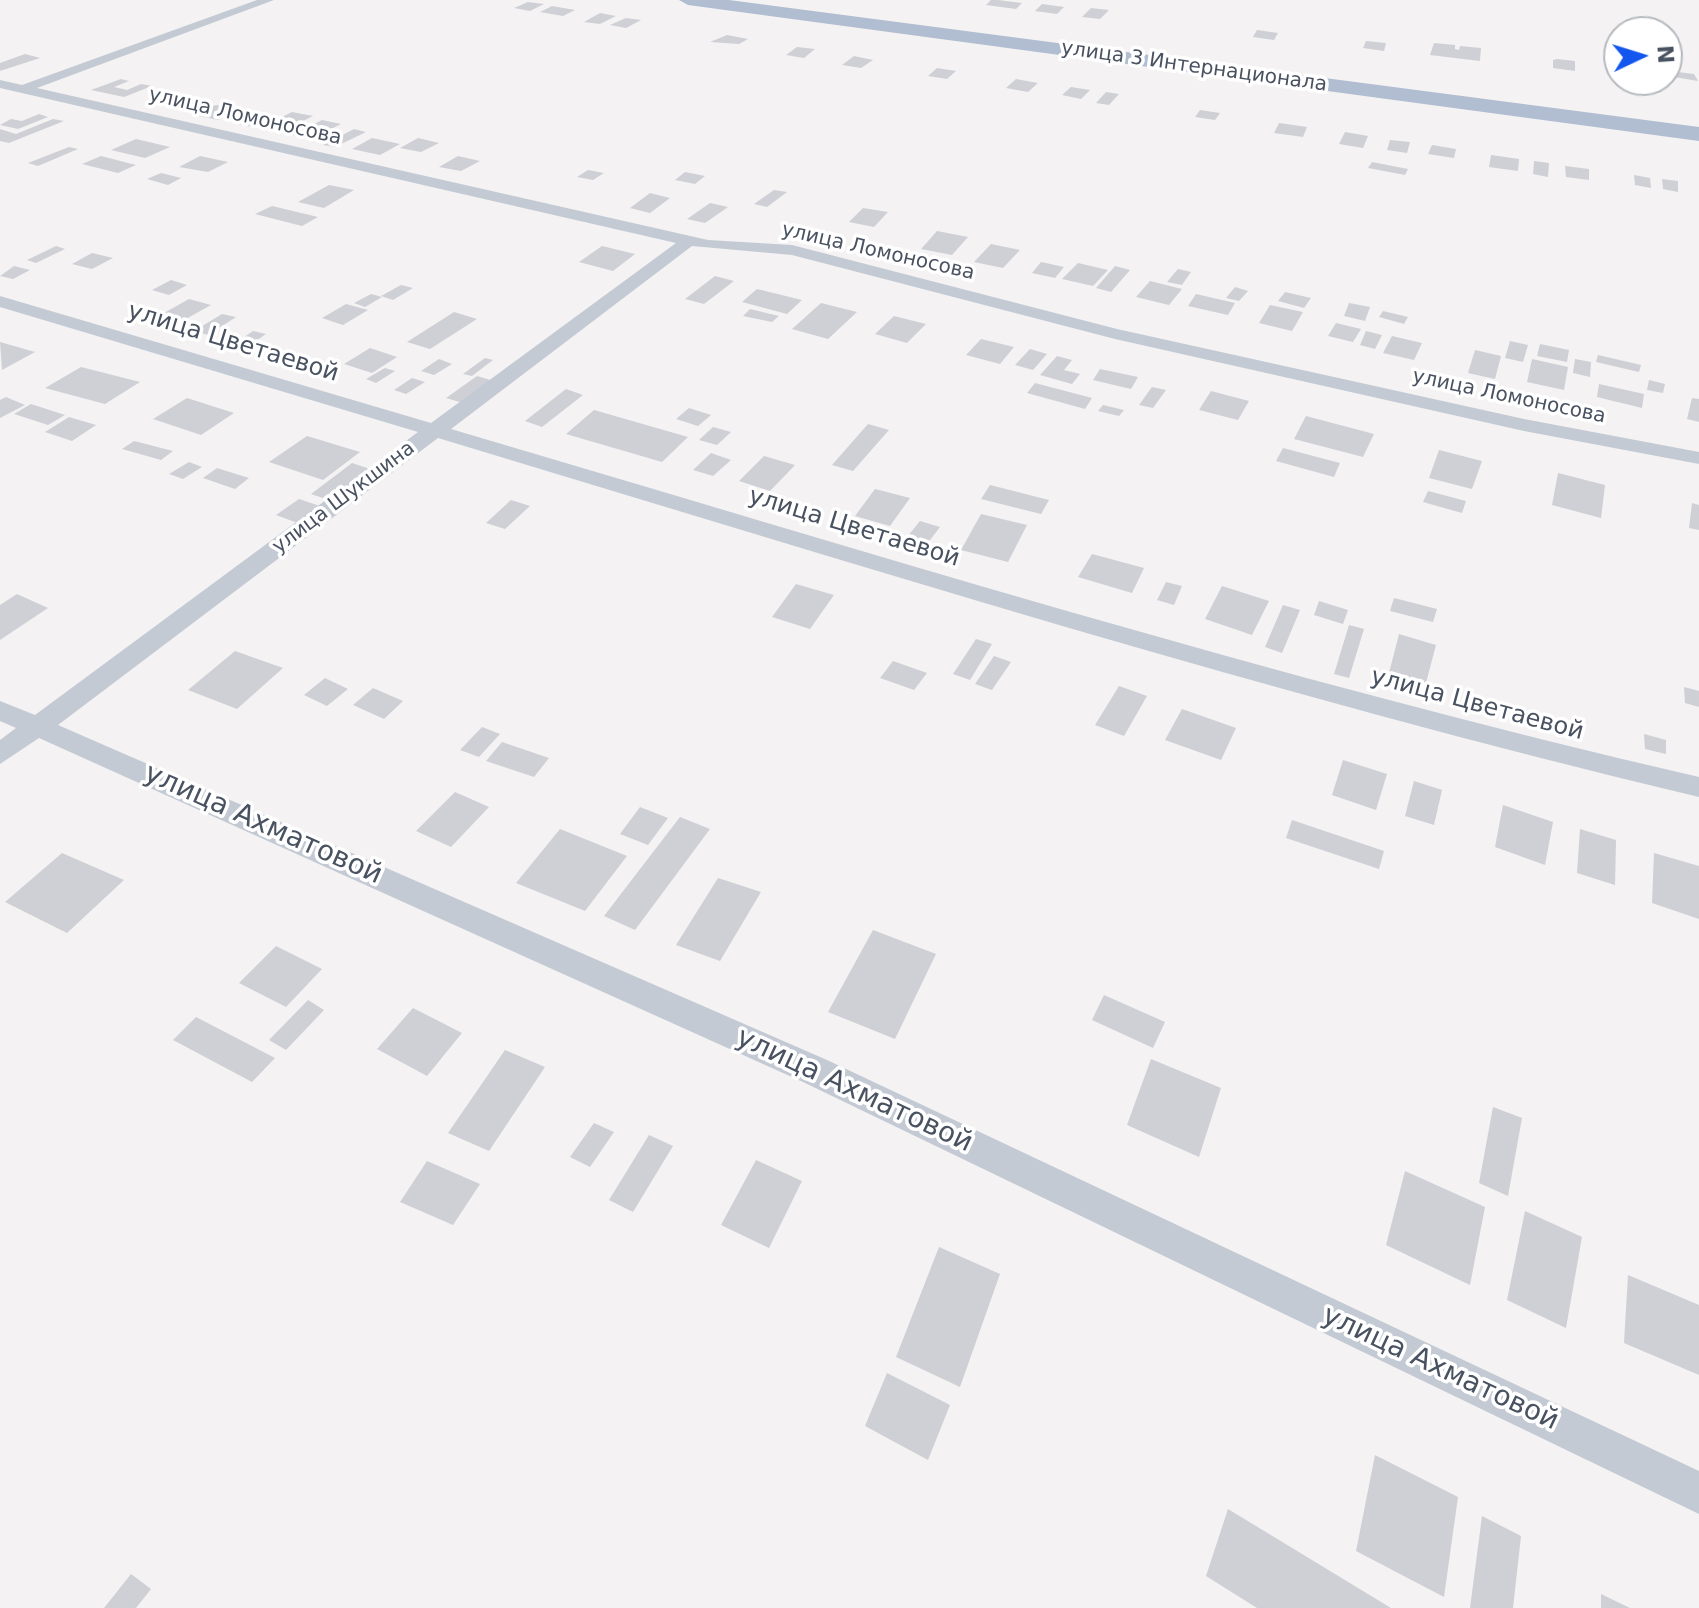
<!DOCTYPE html>
<html>
<head>
<meta charset="utf-8">
<style>
  body { margin:0 }
  #map { position:relative; width:1699px; height:1608px; overflow:hidden; background:#f4f2f2; font-family:"DejaVu Sans",sans-serif }
  canvas { display:block }
  .north { position:absolute; left:1603px; top:16px; width:80px; height:80px; box-sizing:border-box; background:#fff; border:2px solid #b6bac0; border-radius:50%; rotate:86deg; font-size:22px; font-weight:700; line-height:32px; text-align:center; color:#495261 }
  .north::after { content:''; display:block; margin:auto; width:28px; height:36px; background:#1256ee; clip-path:polygon(50% 0,100% 100%,50% 72%,0 100%) }
</style>
</head>
<body>
<div id="map">
<canvas width="1699" height="1608"></canvas>
<div class="north">N</div>
</div>
<script>
const ctx = document.querySelector('canvas').getContext('2d');
ctx.lineJoin = 'round';
function fillPath(path, color) {
  ctx.fillStyle = color;
  ctx.fill(path, 'evenodd');
}
function drawText(font, color, halo, rows, align = 'center') {
  ctx.font = font + ' "DejaVu Sans",sans-serif';
  ctx.lineWidth = 7;
  ctx.setLineDash([]);
  ctx.textBaseline = 'middle';
  ctx.strokeStyle = halo;
  ctx.fillStyle = color;
  for (const [text, x, y, turn = 0] of rows) {
    ctx.save();
    ctx.translate(x, y);
    ctx.rotate((+turn || 0) * Math.PI / 180);
    ctx.textAlign = isNaN(turn) ? turn : align;
    if (halo) ctx.strokeText(text, 0, 0);
    ctx.fillText(text, 0, 0);
    ctx.restore();
  }
}
const building = new Path2D(`
  M991,0H998L1022,3L1016,9L986,5Z
  M528,2L544,4L530,11L514,8Z
  M1042,4L1064,7L1057,14L1035,11Z
  M552,6L575,10L563,16L540,12Z
  M1091,8L1109,10L1100,19L1082,17Z
  M600,13L616,16L600,24L584,22Z
  M626,18L641,20L626,28L610,25Z
  M1257,30L1278,33L1274,40L1253,37Z
  M727,35L748,39L739,44L710,42Z
  M1366,41L1386,43L1384,51L1363,48Z
  M1434,43L1455,45V49L1459,50L1460,46L1481,48L1480,61L1430,55Z
  M797,47L815,49L804,58L786,55Z
  M25,54L40,58L0,71V63Z
  M854,56L873,60L861,68L842,65Z
  M1557,59L1575,61V71L1553,68V60Z
  M937,68L956,71L947,79L928,76Z
  M1670,71L1694,74L1698,81L1674,77Z
  M121,79L129,81L114,87L127,90L141,84L152,86L124,97L91,90Z
  M1016,79L1038,83L1028,92L1006,88Z
  M1071,87L1090,90L1081,99L1062,95Z
  M1106,92L1119,94L1109,105L1096,103Z
  M216,105L240,110L218,120L194,115Z
  M1200,110L1220,113L1215,120L1195,117Z
  M292,112L313,116L297,124L276,120Z
  M255,113L275,117L254,127L234,123Z
  M39,114L48,117L18,129L0,125L11,119L22,121Z
  M53,119L64,121L9,143L0,141V129L16,134Z
  M322,120L341,124L311,139L292,135Z
  M1279,123L1307,127L1303,137L1274,133Z
  M354,129L366,132L335,147L323,145Z
  M1345,132L1368,136L1363,148L1339,144Z
  M372,138L400,144L380,155L352,149Z
  M418,138L439,143L421,152L400,148Z
  M136,139L170,147L145,158L111,150Z
  M1390,140L1410,142L1407,153L1387,150Z
  M1432,145L1456,149L1454,158L1428,154Z
  M69,147L78,149L38,166L28,163Z
  M1491,155L1519,159L1518,171L1489,167Z
  M101,156L136,165L118,173L82,164Z
  M200,156L228,162L208,172L179,167Z
  M458,156L480,161L461,171L439,167Z
  M1534,161L1549,163L1548,177L1533,174Z
  M1372,162L1408,169L1405,175L1368,168Z
  M1565,166L1589,169V180L1566,177Z
  M588,170L604,173L593,180L577,177Z
  M685,172L705,176L695,184L675,180Z
  M161,173L181,178L168,185L147,179Z
  M1634,175L1650,178L1651,188L1635,185Z
  M1662,179L1678,181V192L1663,189Z
  M329,185L354,190L324,208L298,202Z
  M774,190L787,192L767,207L754,204Z
  M650,193L670,198L650,213L630,208Z
  M710,203L728,207L705,223L687,219Z
  M272,206L318,217L302,226L255,214Z
  M863,208L888,212L874,227L849,222Z
  M937,231L968,237L952,255L921,249Z
  M991,244L1020,250L1003,268L974,262Z
  M56,246L65,249L36,263L27,260Z
  M602,246L635,254L613,271L579,262Z
  M92,253L113,258L92,269L72,264Z
  M1041,262L1064,267L1055,278L1032,273Z
  M1078,263L1108,270L1093,286L1062,279Z
  M14,266L30,270L13,279L0,276Z
  M1115,266L1130,270L1111,292L1096,288Z
  M1178,269L1191,272L1182,285L1167,282Z
  M715,276L734,281L704,304L685,299Z
  M171,280L187,285L169,295L152,290Z
  M1150,281L1182,289L1169,305L1136,297Z
  M401,285L413,288L393,300L381,296Z
  M1235,287L1248,291L1239,301L1226,298Z
  M757,289L802,300L787,314L742,302Z
  M1285,292L1311,298L1304,308L1278,301Z
  M371,294L382,297L365,307L354,303Z
  M1196,294L1235,303L1228,315L1188,306Z
  M189,299L211,305L177,324L155,318Z
  M821,303L857,312L828,339L792,329Z
  M1349,303L1370,307L1365,321L1344,316Z
  M346,304L368,310L343,325L322,318Z
  M1270,305L1303,312L1292,331L1259,323Z
  M750,309L779,316L772,322L743,316Z
  M1383,311L1408,317L1404,324L1379,317Z
  M454,312L477,319L430,349L407,342Z
  M222,314L236,317L208,335L194,331Z
  M894,316L926,324L907,343L875,334Z
  M1336,323L1361,329L1353,342L1328,336Z
  M253,331L266,334L243,350L230,347Z
  M1366,331L1382,335L1375,349L1360,345Z
  M1392,336L1422,343L1414,360L1383,353Z
  M981,339L1014,347L1000,364L966,355Z
  M1510,341L1528,345L1523,362L1505,358Z
  M0,342L35,352L2,370Z
  M1540,344L1569,350L1567,362L1537,356Z
  M370,348L397,357L372,373L344,364Z
  M1030,349L1047,354L1033,370L1015,365Z
  M1475,350L1501,356L1495,379L1468,373Z
  M1598,355L1641,365L1639,372L1596,362Z
  M1057,356L1072,360L1064,370L1080,374L1072,384L1040,375Z
  M485,358L493,360L472,376L463,374Z
  M439,359L452,364L434,375L421,371Z
  M1532,359L1568,367L1564,390L1527,382Z
  M1575,359L1591,362L1590,377L1573,373Z
  M81,367L140,382L105,404L45,388Z
  M385,368L395,371L376,383L366,379Z
  M1100,369L1138,377L1131,389L1093,380Z
  M477,376L497,382L466,404L446,398Z
  M412,378L425,382L406,394L394,390Z
  M1649,380L1665,384L1663,393L1647,390Z
  M1035,383L1092,398L1085,409L1027,393Z
  M1599,384L1644,394L1642,408L1597,397Z
  M1152,387L1166,390L1153,408L1139,405Z
  M566,389L583,395L542,427L525,421Z
  M1211,391L1249,401L1238,420L1199,410Z
  M6,397L25,405L0,418V400Z
  M187,398L234,413L201,435L153,419Z
  M1692,398L1699,399V422L1687,419Z
  M31,404L65,415L48,425L14,414Z
  M1103,405L1124,410L1119,416L1098,411Z
  M689,408L711,415L698,426L676,419Z
  M594,410L688,437L662,462L566,434Z
  M1306,416L1374,434L1363,457L1294,439Z
  M69,417L96,425L72,441L45,432Z
  M868,424L889,430L853,471L832,465Z
  M713,427L731,432L717,445L699,440Z
  M307,436L360,452L323,480L269,462Z
  M134,441L173,451L161,460L122,449Z
  M1283,448L1340,463L1334,477L1276,461Z
  M1439,450L1482,461L1472,489L1429,478Z
  M711,453L731,460L713,476L693,470Z
  M764,456L795,465L770,491L739,481Z
  M189,462L202,467L183,479L169,474Z
  M352,463L376,471L335,502L311,494Z
  M217,468L249,478L235,489L203,478Z
  M1558,473L1605,485L1601,518L1552,505Z
  M990,485L1049,500L1041,514L981,499Z
  M875,489L910,498L890,526L855,516Z
  M1428,491L1466,501L1462,513L1423,502Z
  M299,499L326,508L303,525L276,515Z
  M511,500L530,506L505,529L486,523Z
  M1692,503L1699,505V530L1689,528Z
  M981,514L1027,525L1008,562L961,550Z
  M920,521L940,527L927,544L907,537Z
  M1092,554L1144,568L1132,593L1078,577Z
  M1166,582L1182,586L1174,605L1157,600Z
  M796,584L834,595L810,629L772,617Z
  M1222,586L1269,601L1252,635L1205,619Z
  M17,594L48,608L0,640V605Z
  M1394,598L1437,609L1433,622L1390,611Z
  M1319,601L1348,610L1343,624L1314,615Z
  M1283,605L1300,610L1282,653L1265,647Z
  M1349,625L1364,629L1349,678L1334,674Z
  M1399,634L1436,645L1426,683L1389,673Z
  M976,639L992,644L970,680L953,674Z
  M235,651L283,668L237,709L188,690Z
  M994,656L1011,662L992,690L975,684Z
  M893,661L927,673L914,690L880,678Z
  M325,678L348,689L327,706L304,695Z
  M1119,686L1147,696L1124,736L1095,725Z
  M1684,687L1699,691V707L1685,703Z
  M373,688L403,701L384,719L353,705Z
  M1182,709L1236,728L1221,760L1165,740Z
  M482,727L500,734L479,757L460,750Z
  M1644,734L1666,740V754L1645,749Z
  M502,742L549,758L534,777L486,761Z
  M1343,760L1387,774L1376,810L1332,795Z
  M1414,781L1442,790L1434,825L1405,816Z
  M455,792L489,807L451,847L416,831Z
  M1503,805L1553,822L1545,865L1495,847Z
  M640,807L668,818L648,845L620,834Z
  M680,817L710,829L635,930L604,916Z
  M1292,820L1384,851L1379,869L1286,838Z
  M560,829L627,856L585,911L516,883Z
  M1580,829L1616,840L1615,885L1577,873Z
  M62,853L124,880L67,933L5,902Z
  M1654,853L1699,866V919L1652,903Z
  M718,878L761,892L720,961L676,945Z
  M873,930L936,954L895,1039L828,1012Z
  M276,946L322,969L286,1007L239,983Z
  M1104,995L1165,1022L1153,1048L1092,1020Z
  M308,1000L324,1010L286,1050L269,1040Z
  M413,1008L462,1033L427,1076L377,1049Z
  M196,1017L275,1058L252,1082L173,1040Z
  M505,1050L545,1067L489,1151L448,1133Z
  M1151,1059L1221,1088L1199,1157L1127,1125Z
  M1493,1107L1522,1118L1508,1196L1479,1183Z
  M594,1123L614,1132L590,1167L570,1157Z
  M649,1135L673,1146L633,1212L609,1200Z
  M756,1160L802,1181L769,1248L721,1225Z
  M427,1161L480,1184L453,1225L400,1202Z
  M1405,1171L1485,1207L1470,1285L1386,1245Z
  M1525,1211L1582,1237L1566,1328L1507,1300Z
  M939,1247L1000,1274L960,1387L896,1357Z
  M1628,1275L1699,1305V1375L1624,1343Z
  M887,1373L950,1405L928,1460L865,1426Z
  M1375,1455L1458,1497L1444,1597L1356,1551Z
  M1228,1509L1391,1608H1257L1206,1576Z
  M1482,1516L1521,1536L1513,1608H1470Z
  M131,1574L151,1589L136,1608H104Z
  M1601,1594L1630,1608H1601Z`);
const minor = new Path2D(`
  M257,0H274L37,88L708,240L792,245L1117,329L1524,419L1699,452V464L1524,431L1115,339L792,255L692,246L451,429C865,551 1278,680 1699,777V797C1274,696 856,564 438,438L58,725L827,1060L1699,1471V1514L803,1082L39,738L0,764V740L16,728L0,721V701L35,715L418,432L0,307V296L431,423L676,243L0,88V80L22,85Z`);
const primary = new Path2D(`
  M679,0H729L1699,127V141L688,5Z`);
const farStreetnames = [
  ["улица 3 Интернационала",1194,67,8],
  ["улица Ломоносова",245,117,13],
  ["улица Ломоносова",878,252,13],
  ["улица Ломоносова",1509,397,12],
  ["улица Шукшина",344,498,-37]
];
const streetNames = [
  ["улица Цветаевой",233,343,17],
  ["улица Цветаевой",854,528,17],
  ["улица Цветаевой",1477,705,15]
];
const nearStreetnames = [
  ["улица Ахматовой",263,825,24],
  ["улица Ахматовой",854,1091,25],
  ["улица Ахматовой",1440,1369,25]
];
fillPath(building, '#ced0d6');
fillPath(minor, '#c3cad4');
fillPath(primary, '#b1bdd1');
drawText('20px', '#495261', '#fff', farStreetnames);
drawText('24px', '#495261', '#fff', streetNames);
drawText('28px', '#495261', '#fff', nearStreetnames);
</script>
</body>
</html>
